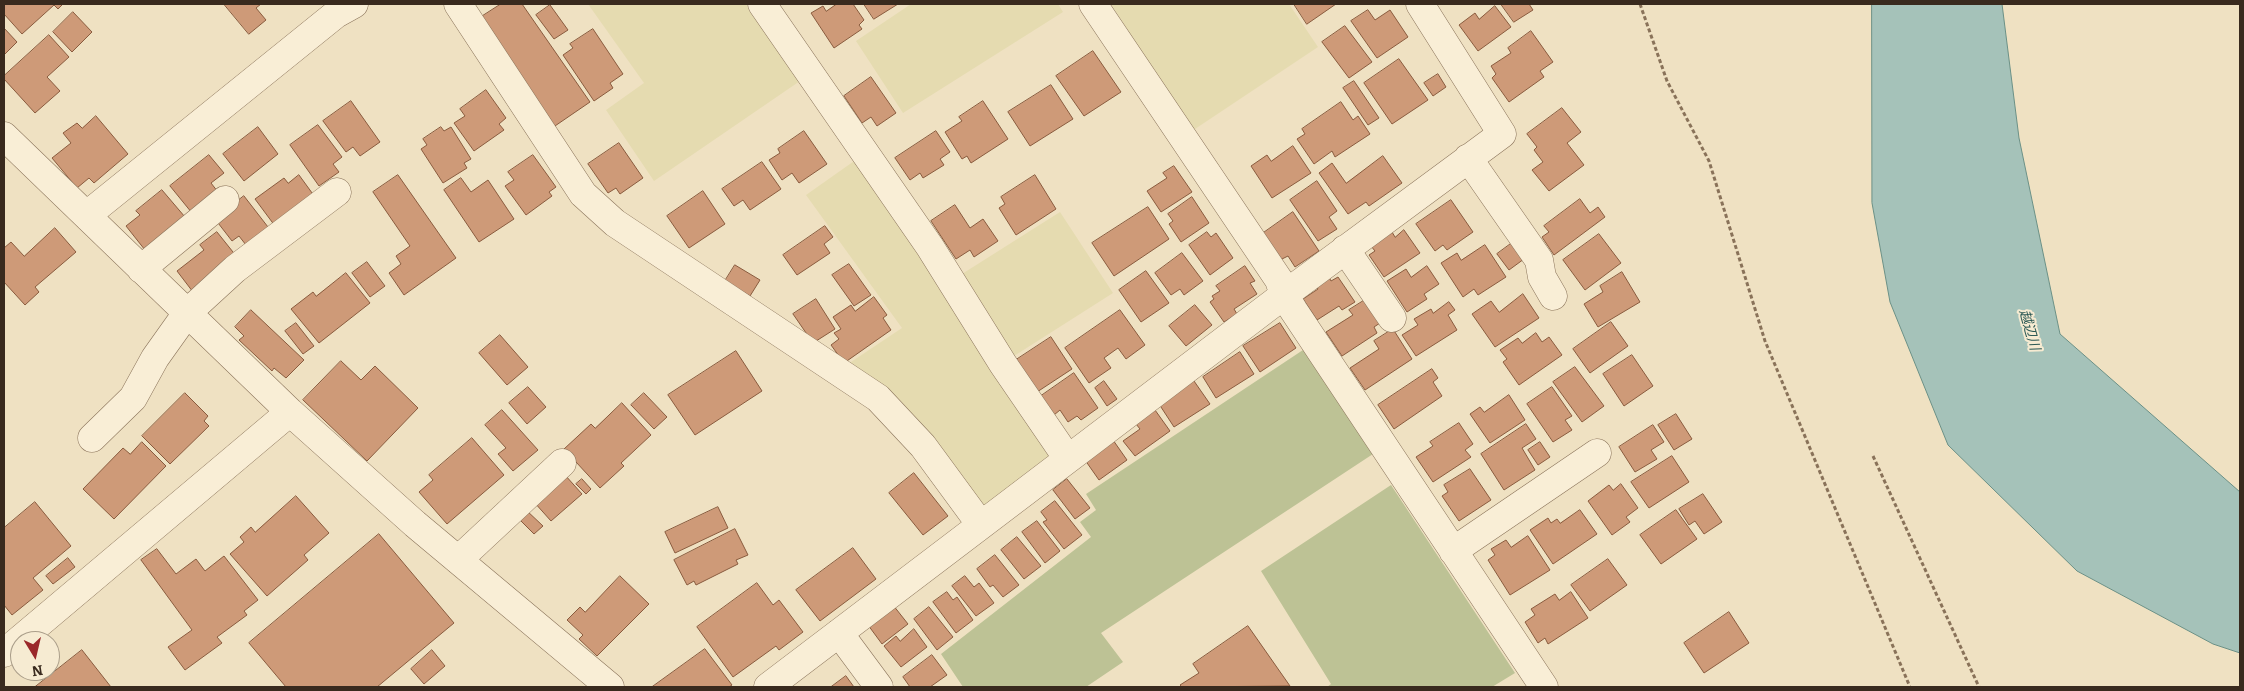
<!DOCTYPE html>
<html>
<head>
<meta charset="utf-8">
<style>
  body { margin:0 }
  #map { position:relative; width:2244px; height:691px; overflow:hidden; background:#efe1c2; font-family:Bitter,serif }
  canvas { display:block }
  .frame { position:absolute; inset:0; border:5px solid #392a1e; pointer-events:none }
  .north { position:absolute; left:10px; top:631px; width:50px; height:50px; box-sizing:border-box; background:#f6ebd2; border:1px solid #aa9e8a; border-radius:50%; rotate:171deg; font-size:14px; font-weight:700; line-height:20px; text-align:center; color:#392a1e }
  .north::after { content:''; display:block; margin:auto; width:18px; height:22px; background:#9a282a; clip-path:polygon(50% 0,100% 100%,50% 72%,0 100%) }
</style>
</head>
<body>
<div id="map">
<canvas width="2244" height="691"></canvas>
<div class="frame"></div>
<div class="north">N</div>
</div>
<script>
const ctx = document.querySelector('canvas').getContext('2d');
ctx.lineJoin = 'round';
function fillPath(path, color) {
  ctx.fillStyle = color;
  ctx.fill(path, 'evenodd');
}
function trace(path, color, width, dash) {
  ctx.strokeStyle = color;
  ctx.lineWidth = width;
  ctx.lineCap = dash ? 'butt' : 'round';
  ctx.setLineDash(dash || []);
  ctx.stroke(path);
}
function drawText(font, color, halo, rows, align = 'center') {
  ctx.font = font + ' Bitter,"Noto Sans JP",serif';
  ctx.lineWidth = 4;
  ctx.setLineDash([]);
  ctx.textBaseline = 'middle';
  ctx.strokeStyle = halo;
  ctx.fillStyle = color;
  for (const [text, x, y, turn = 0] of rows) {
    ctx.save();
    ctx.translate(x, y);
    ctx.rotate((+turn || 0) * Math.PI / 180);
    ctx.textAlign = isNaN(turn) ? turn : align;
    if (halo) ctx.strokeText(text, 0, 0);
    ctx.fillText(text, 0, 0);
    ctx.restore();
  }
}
const farmland = new Path2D(`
  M588,4H746L800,81L654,181L606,110L644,83Z
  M911,4H1058L1063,12L903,113L856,41Z
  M1111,4H1289L1318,47L1192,131Z
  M857,159L1048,448L1050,458L983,510L848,364L902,328L806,195Z
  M1060,212L1113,293L1014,356L962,274Z`);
const cemetery = new Path2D(`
  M1303,350L1373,454L1101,633L1123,662L1086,687H963L941,654L1091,537L1080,522L1096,510L1086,494Z
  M1391,485L1515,673L1492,687H1327L1331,684L1261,571Z`);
const water = new Path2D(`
  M1872,4H2002L2019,138L2060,334L2240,492V653L2213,644L2077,571L1948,445L1890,302L1872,203Z`);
const building = new Path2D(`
  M4,4H63L58,9L54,5L22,34L4,14Z
  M224,4H261L256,8L266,20L249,34Z
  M501,4H522L590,102L552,128L478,19Z
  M837,4H853L864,20L859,25L862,29L834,48L811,13L823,6L826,11Z
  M864,4H898L874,19Z
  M1294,4H1336L1307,24Z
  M1501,4H1529L1533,10L1514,22Z
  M550,5L568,30L554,39L536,15Z
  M1495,6L1511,27L1478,51L1459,25L1475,13L1479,19Z
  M1368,10L1375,20L1390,10L1408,37L1377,58L1351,21Z
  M73,12L92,32L72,52L53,32Z
  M1345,26L1372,62L1349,78L1322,42Z
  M4,28L17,42L4,55Z
  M593,29L623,74L610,83L613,88L594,101L563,55L573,48L570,44Z
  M1531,31L1553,62L1540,71L1544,77L1509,102L1492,78L1496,74L1491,66L1511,53L1508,48Z
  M49,35L69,57L47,77L60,91L35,113L4,79V76Z
  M1093,51L1121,92L1084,116L1056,76Z
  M1399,59L1428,100L1392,124L1364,83Z
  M1438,74L1446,87L1433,96L1424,83Z
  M871,77L896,113L877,126L871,117L862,123L844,96Z
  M1354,81L1379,118L1368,125L1343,88Z
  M1051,85L1073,119L1030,146L1008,112Z
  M486,90L506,118L499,124L504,130L474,151L454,123L465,116L460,109Z
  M351,101L380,142L360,156L353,147L346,152L323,121Z
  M983,101L1008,139L971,163L967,156L962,159L945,132L962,121L959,117Z
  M1341,102L1353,120L1358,116L1370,134L1335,157L1332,151L1314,164L1297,139L1305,134L1302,129Z
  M1562,108L1581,132L1567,143L1584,165L1549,191L1532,170L1543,162L1534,150L1537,147L1527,134Z
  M96,116L128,154L94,183L89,178L77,188L52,158L71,143L63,133L77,123L82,128Z
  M318,125L342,157L333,164L339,172L319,186L290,145Z
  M258,127L278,154L244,181L223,154Z
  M441,127L444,131L451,127L471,159L464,163L467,168L443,183L421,149L427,145L423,139Z
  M804,131L827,164L799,183L792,173L782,180L769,160L780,153L778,149Z
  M936,131L950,152L940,159L944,165L923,178L920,173L910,180L895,158Z
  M619,143L643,178L620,194L616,188L608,193L588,164Z
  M1293,146L1311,173L1272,198L1251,166L1267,155L1271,161Z
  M209,155L224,173L211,183L218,192L192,213L170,186Z
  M533,155L556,187L549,192L552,196L526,215L505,186L514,180L508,172Z
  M1383,156L1402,183L1369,206L1366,202L1348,214L1319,173L1332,163L1346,183Z
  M762,162L781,189L750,210L743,200L734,206L722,189Z
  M1174,166L1192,192L1161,212L1147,191L1167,178L1163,173Z
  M299,175L315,197L275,226L255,199L284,178L288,183Z
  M398,175L456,258L404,295L389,273L401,264L396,256L410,246L373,192Z
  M1035,175L1056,209L1016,235L999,208L1005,204L1001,197Z
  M461,178L471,192L488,180L514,219L479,242L444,190Z
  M1317,181L1337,211L1329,217L1337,229L1318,241L1290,200Z
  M162,190L185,217L145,250L126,226L140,215L136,211Z
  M703,191L725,224L689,248L667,216Z
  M244,196L268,227L246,245L239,236L232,241L215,219Z
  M1192,197L1209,223L1181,242L1169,224L1173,221L1168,214Z
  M1580,199L1590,213L1598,207L1605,217L1554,255L1542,237L1549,232L1544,226Z
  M1451,200L1473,232L1447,250L1443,245L1435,251L1416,224Z
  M955,205L970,228L983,219L998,241L974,257L970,250L956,259L931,221Z
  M1148,207L1169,239L1114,276L1092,243Z
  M1293,212L1319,251L1295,267L1288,256L1280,260L1262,234Z
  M825,226L833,237L824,244L830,253L797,275L783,255Z
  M55,228L76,252L35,287L39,292L25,305L4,282V248L11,242L24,256Z
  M1404,230L1420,253L1384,277L1369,255L1375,251L1371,246L1392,232L1395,237Z
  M217,232L237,257L193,292L177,271L204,250L200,245Z
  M1207,232L1211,237L1216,233L1233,258L1210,275L1189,245Z
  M1599,234L1621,263L1585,290L1563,260Z
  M1512,243L1524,259L1509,270L1497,254Z
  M1485,245L1506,277L1478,295L1474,289L1463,297L1441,263L1457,253L1461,260Z
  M1182,253L1203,281L1184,295L1180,289L1171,295L1155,273Z
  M367,262L385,286L370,297L352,273Z
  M849,264L871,295L854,306L832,275Z
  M735,265L760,280L750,296L725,281Z
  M1245,266L1255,281L1250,283L1257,294L1234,309L1237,314L1224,322L1210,302L1214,299L1212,296L1220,291L1216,286Z
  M1427,266L1439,284L1424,294L1427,299L1407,312L1387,281L1406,269L1411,277Z
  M1146,271L1169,303L1141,322L1119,290Z
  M1622,272L1640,302L1598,327L1584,304L1603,292L1600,286Z
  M346,273L370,303L319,343L291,309L313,292L316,296Z
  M1329,277L1331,281L1338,277L1355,302L1342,310L1339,306L1317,320L1303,299L1318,289L1316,286Z
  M1523,294L1539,318L1495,347L1472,314L1491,301L1499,312Z
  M874,297L887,315L883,318L891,330L844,363L831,345L839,339L834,333L841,329L833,317L851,305L855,311Z
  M816,299L835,329L813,343L793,314Z
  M1365,300L1380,323L1374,327L1377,333L1342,356L1326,332L1353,315L1349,310Z
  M1449,302L1455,310L1448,315L1457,330L1416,356L1402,335L1418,325L1414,319L1431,309L1433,313Z
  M1195,305L1212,325L1186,346L1169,326Z
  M251,310L304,360L286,378L274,368L272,371L239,340L244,336L235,327Z
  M1120,310L1145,345L1126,359L1118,348L1104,358L1111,368L1089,383L1065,348Z
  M1611,322L1628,346L1590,373L1573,349Z
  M296,323L314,346L303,354L285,331Z
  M1280,323L1296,348L1260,372L1243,346Z
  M1393,329L1412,359L1365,390L1350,368L1379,349L1374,341Z
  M1536,333L1542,342L1549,337L1562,355L1519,385L1503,362L1507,359L1500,350L1518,338L1522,343Z
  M500,335L528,367L507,385L479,353Z
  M1051,337L1072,369L1037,392L1016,360Z
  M736,351L762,391L695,435L668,395Z
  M1240,352L1254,374L1216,398L1203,377Z
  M1632,355L1653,386L1624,406L1603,374Z
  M341,361L361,380L375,366L418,408L367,461L303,400Z
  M1575,367L1604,406L1582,422L1553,382Z
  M1432,369L1438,378L1433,382L1442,396L1394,429L1378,405Z
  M1074,373L1098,408L1081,420L1077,416L1068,422L1060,410L1054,415L1041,396Z
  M1104,381L1117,399L1107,406L1095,388Z
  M1194,381L1210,404L1174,427L1159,404Z
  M528,387L546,407L527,424L509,403Z
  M1552,387L1572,416L1565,420L1572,430L1553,442L1527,404Z
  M185,393L208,416L204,421L209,426L170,464L142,436Z
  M644,393L667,417L654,429L631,405Z
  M1509,395L1525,420L1490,443L1470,414L1480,407L1484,412Z
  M622,403L651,435L621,463L624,466L600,488L564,449L591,424L595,428Z
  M502,410L538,450L513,471L498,454L506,448L485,425Z
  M1155,410L1170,431L1135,456L1123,441L1140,429L1136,424Z
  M1676,414L1692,439L1674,450L1658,425Z
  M1459,423L1473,444L1465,450L1471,457L1433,482L1416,457L1433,446L1430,442Z
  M1526,424L1536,439L1522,448L1535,470L1504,490L1481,454Z
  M1653,425L1664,442L1651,450L1657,459L1635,472L1619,447Z
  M472,438L504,475L447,524L419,492L433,480L429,475Z
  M1113,440L1127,460L1099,480L1085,460Z
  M142,442L166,466L114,519L83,489L123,448L130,454Z
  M1540,442L1550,457L1538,465L1528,450Z
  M1672,456L1689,482L1649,508L1631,482Z
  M1470,469L1491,500L1459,521L1442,496L1448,492L1444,485Z
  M914,473L948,516L923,535L889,493Z
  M565,475L582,494L551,521L534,502Z
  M582,479L591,489L586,494L576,484Z
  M1067,479L1090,508L1075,519L1053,490Z
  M1621,484L1638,508L1626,517L1630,522L1612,535L1588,501L1609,485L1613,490Z
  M1703,494L1722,522L1704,534L1695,521L1689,525L1679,509Z
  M296,496L329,533L304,555L308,560L267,596L230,554L244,542L240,537L251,527L255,532Z
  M1055,501L1082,535L1064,549L1043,522L1047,520L1041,512Z
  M35,502L71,546L33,578L43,590L12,615L4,605V528Z
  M718,507L728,528L675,553L665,532Z
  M525,509L543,526L534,534L517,517Z
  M1580,510L1597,534L1553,564L1530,530L1548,518L1551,523L1557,519L1560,523Z
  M1676,510L1697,539L1661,564L1640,535Z
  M1037,521L1060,551L1045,563L1022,532Z
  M735,529L748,555L736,560L738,564L696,585L694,581L687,585L674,560Z
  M379,534L454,623L377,687H286L249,643Z
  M1528,536L1550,570L1510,595L1488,560L1495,555L1491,549L1506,540L1511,547Z
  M1017,537L1041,566L1024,579L1001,550Z
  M853,548L876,579L820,621L796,590Z
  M157,549L176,574L196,559L205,571L224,556L258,600L244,611L247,615L217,637L222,643L185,670L168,647L192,630L141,560Z
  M995,555L1019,585L1003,597L993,585L990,587L977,569Z
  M68,558L75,567L53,584L46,576Z
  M1608,559L1627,585L1590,611L1571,585Z
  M620,576L649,604L597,656L579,639L583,635L567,620L580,607L585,612Z
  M965,576L974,587L979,583L994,603L976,616L952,586Z
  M757,583L773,605L779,600L803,632L779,650L776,646L733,677L697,627Z
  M947,592L953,600L957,597L973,620L956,633L933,602Z
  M1571,592L1588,618L1548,644L1545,638L1538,643L1525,622L1535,615L1531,609L1555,594L1559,600Z
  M893,605L908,624L882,644L868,625Z
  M929,607L953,637L937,650L914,619Z
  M1729,612L1749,643L1704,673L1684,643Z
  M1248,626L1290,686L1182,687L1180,685L1199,673L1193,664Z
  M914,629L927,647L901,667L884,646L896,636L900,641Z
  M705,649L732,685L729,687H652Z
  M82,650L111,687H35Z
  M432,650L445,666L424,684L411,669Z
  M932,655L947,675L930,687H910L903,677Z
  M846,676L854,687H831Z`);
const path = new Path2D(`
  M1640,4L1667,81L1709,161L1765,341L1910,687
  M1873,456L1979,687`);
const minor = new Path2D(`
  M458,4L583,194L615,223L878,398L923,446L981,525
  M762,4L930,247L1003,364L1068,459
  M1093,4L1279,280L1284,295L1294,311L1544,687
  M4,136L290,412L415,524L610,687
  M1468,158L1539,260L1542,277L1553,296
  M87,215L336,14L354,4
  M1345,249L1392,318
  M141,269L225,200
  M92,438L133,398L155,358L187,313L235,269L337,192
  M1453,551L1597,453
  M458,560L562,463
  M839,633L879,687
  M4,653L290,412
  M768,687L1284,295L1502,134L1420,4`);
const waterNames = [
  ["越辺川",2029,330,74]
];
fillPath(farmland, '#e5dbb0');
fillPath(cemetery, '#bdc295');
fillPath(water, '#a5c2b9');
trace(water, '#6b9086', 1);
fillPath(building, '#ce9a78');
trace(building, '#895b3e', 1);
trace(minor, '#897259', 29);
trace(path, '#897259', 3, [4, 2.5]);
trace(minor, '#f9eed6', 28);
drawText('italic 14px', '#2c5955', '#f6ebd2', waterNames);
</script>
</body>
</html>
